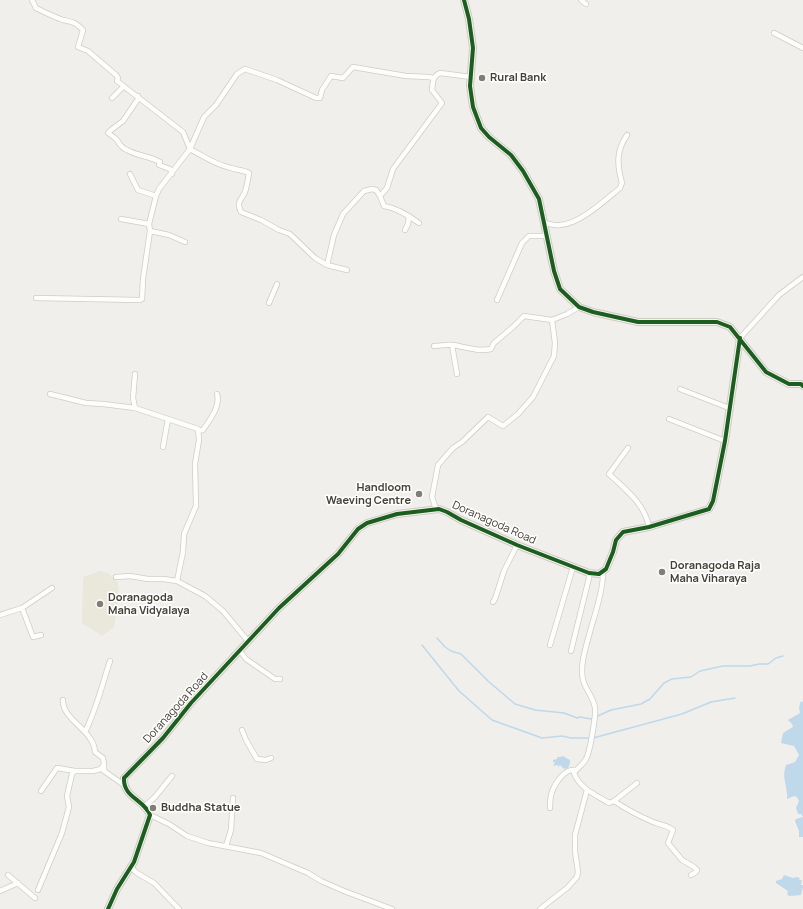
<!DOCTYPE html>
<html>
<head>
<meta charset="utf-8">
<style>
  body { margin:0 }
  canvas { display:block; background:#f0efeb }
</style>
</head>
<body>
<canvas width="803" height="909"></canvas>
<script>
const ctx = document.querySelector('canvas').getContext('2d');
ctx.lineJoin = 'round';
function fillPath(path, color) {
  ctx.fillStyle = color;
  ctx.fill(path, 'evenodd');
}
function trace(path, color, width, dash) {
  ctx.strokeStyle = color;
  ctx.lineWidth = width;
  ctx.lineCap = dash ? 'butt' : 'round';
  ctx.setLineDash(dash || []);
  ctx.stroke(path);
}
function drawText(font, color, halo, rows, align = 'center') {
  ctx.font = font + ' Manrope,sans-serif';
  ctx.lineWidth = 3;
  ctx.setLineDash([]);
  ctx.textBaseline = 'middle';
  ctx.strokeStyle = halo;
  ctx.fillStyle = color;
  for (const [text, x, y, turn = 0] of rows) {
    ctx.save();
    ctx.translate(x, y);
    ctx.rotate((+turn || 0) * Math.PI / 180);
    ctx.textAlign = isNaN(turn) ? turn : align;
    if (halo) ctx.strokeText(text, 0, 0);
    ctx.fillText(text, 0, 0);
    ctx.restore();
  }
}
const education = new Path2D(`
  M100,571L109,574L118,583L119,598L114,627L102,636L82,623L83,577Z`);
const water = new Path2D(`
  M801,701L803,702V837H799V831L795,821L796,819L803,817L801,814H798L796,808L799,801L797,797L794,796L787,799C788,786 781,778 786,765L795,762L799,755L794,746L781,743L783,733L793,727L792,724L788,720L800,713L799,707Z
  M563,756L570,760V763L568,768L564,769L560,765L559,766V767L557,765L553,766L555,763L553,762V760L557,759V757H560Z
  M784,875L793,878L797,877L800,878L799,880H802L801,885H803V887L801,895L789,896L787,894L788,891L776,883V881L782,879Z`);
const stream = new Path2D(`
  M437,638L445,647L451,651L461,654L488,681L515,704L535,710L564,713L577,718L580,717L591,719L611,710L641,704L650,699L664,683L672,679L691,677L700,671L723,666H750L759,664H768L776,658L783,656
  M422,645L459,691L492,720L542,738L562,736L571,738H593L682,714L711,702L735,698`);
const street = new Path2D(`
  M32,0L36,8C44,12 54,17 63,20C73,22 75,22 83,30L78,47L88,51L116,75L118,78L117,81L183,132L190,149L204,117L216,105L237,74L245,69L277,80L316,98H320L322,90L331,76L343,78L353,67L406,76L429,77L433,78
  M581,0L586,4
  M774,33L803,48
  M138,96V99L123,121L111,130L108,133C111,135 114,137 116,139C120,144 121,148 127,150C138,156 149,156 160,162L159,165L170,169L172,174
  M112,98L124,86
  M130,174L138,190L156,196
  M419,223C408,215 397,208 384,206L380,196L387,188L393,169L442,103L432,90C433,83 432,76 440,73L471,77
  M545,223C550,224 555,226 560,225C580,224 605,200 620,188L622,183C617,165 616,151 627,135
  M149,224L156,196L159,189L190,149C203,156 216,165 231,168C237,170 243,170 249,173C248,179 247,186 245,192C241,201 236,201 241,212L261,220L279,230L290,234L315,258L327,265L347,270
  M405,230L408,224L409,216
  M150,231L169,235L185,242
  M327,265L334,235L343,214L364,191L372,189L376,190L380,196
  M36,298L140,300L142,299L143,279L150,231L149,224L121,219
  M497,300L522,243L529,236H547
  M269,303L277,284
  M740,338L779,295L803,277
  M452,345L457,374
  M434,346C440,346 447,344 453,345C466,347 478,352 491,349L494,343L513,327L524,316L552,320L567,314L579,307
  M680,389L729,408
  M50,394L86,403L103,404L135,408L198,429L199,440L195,464L196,506L184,534L183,552L177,581
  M135,408L133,398L135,374
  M669,419L725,441
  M198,431L203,430C209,421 221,406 217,394
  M163,447L168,419
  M628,448L609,474C625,489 645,504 649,527
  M436,509L432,497L438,465L453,448L462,442L488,417L503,426L518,414L533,397L554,356L555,343L552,320
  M602,572C606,580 594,618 591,628C587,644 578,668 584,683C587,691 594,699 595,708C596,716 590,752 586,759C583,765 577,768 574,773C580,789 596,795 609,803L614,801L637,783
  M116,577L130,576L148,579H163L177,581L205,596L223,611L248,641
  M493,602L495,599L504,571L517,545
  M22,608L33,637L41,635
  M0,615L22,608L52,588
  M550,645L573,567
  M240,651L246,659L275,679H280
  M571,651L589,578V573
  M242,730L246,740L257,759L266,760L271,758
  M85,732C97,708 102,685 110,661
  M104,765V771L124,785
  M41,791L57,768L75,771
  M614,801C626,809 639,816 653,822C660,825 667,825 673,830L668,843L682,860L694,867L697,870L696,872L691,875
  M145,806L155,797L172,776
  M550,808C550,803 550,797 552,792C555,783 565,768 576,770
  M150,815L169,824L187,836L208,843L261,853L308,873L321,881L344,891L392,909
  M226,846L231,830L233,798
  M131,867L137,873L154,883L179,909
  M8,875L35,898
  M38,890L62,833L69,807L67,796L72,774L75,771H93L101,769L104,764L103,758L95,752C94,730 62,720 63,700
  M0,891L18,883
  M540,909L567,888L577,877L578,872L575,851V835L587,790`);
const secondary = new Path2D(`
  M464,0L469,19L473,48L470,86L473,107L481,128L489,137L511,155L523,171L539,199L554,271L560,289L579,307L593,312L638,322H717L730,327L766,372L789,384H801L803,386
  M108,909L117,889L134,862L150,815C144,799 123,798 124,778L163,738L191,703L279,608L338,554L358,529L367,523L397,514L439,509L447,512L461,520L517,545L589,573L599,574L606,569L613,552L616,540L623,532L649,527L709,509L713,501L725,441L740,338`);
const cycleway = new Path2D(`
  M464,0L469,19L473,48L470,86L473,107L481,128L489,137L511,155L523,171L539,199L554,271L560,289L579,307L593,312L638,322H717L730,327L766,372L789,384H801L803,386
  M108,909L117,889L134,862L150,815C144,799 123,798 124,778L163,738L191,703L279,608L338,554L358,529L367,523L397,514L439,509L447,512L461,520L517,545L589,573L599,574L606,569L613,552L616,540L623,532L649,527L709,509L713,501L725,441L740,338`);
const markers = [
  [482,78,4,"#827e76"],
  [419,494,4,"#827e76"],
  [662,572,4,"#827e76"],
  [100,604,4,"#827e76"],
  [153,808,4,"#827e76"]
];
const poiNames = [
  ["Rural Bank",490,78],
  ["Handloom",411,488,"right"],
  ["Waeving Centre",411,501,"right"],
  ["Doranagoda Raja",670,566],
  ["Maha Viharaya",670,579],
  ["Doranagoda",108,598],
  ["Maha Vidyalaya",108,611],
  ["Buddha Statue",161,808]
];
const streetNames = [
  ["Doranagoda Road",494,523,24],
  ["Doranagoda Road",176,708,-48]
];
fillPath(education, '#eae7db');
fillPath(water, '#bfd8ea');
trace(stream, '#bfd8ea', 1.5);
trace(street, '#cecdc9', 6);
trace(secondary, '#ceccc2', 8);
trace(street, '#fdfdfc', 4.5);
trace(secondary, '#f6f4ef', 6);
trace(cycleway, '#1b5e20', 4);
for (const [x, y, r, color] of markers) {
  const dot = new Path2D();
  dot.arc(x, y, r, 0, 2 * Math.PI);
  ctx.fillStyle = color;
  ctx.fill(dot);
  trace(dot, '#fff', 1.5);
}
drawText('bold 11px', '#464137', '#fff', poiNames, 'left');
drawText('11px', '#464137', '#fff', streetNames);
</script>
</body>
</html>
